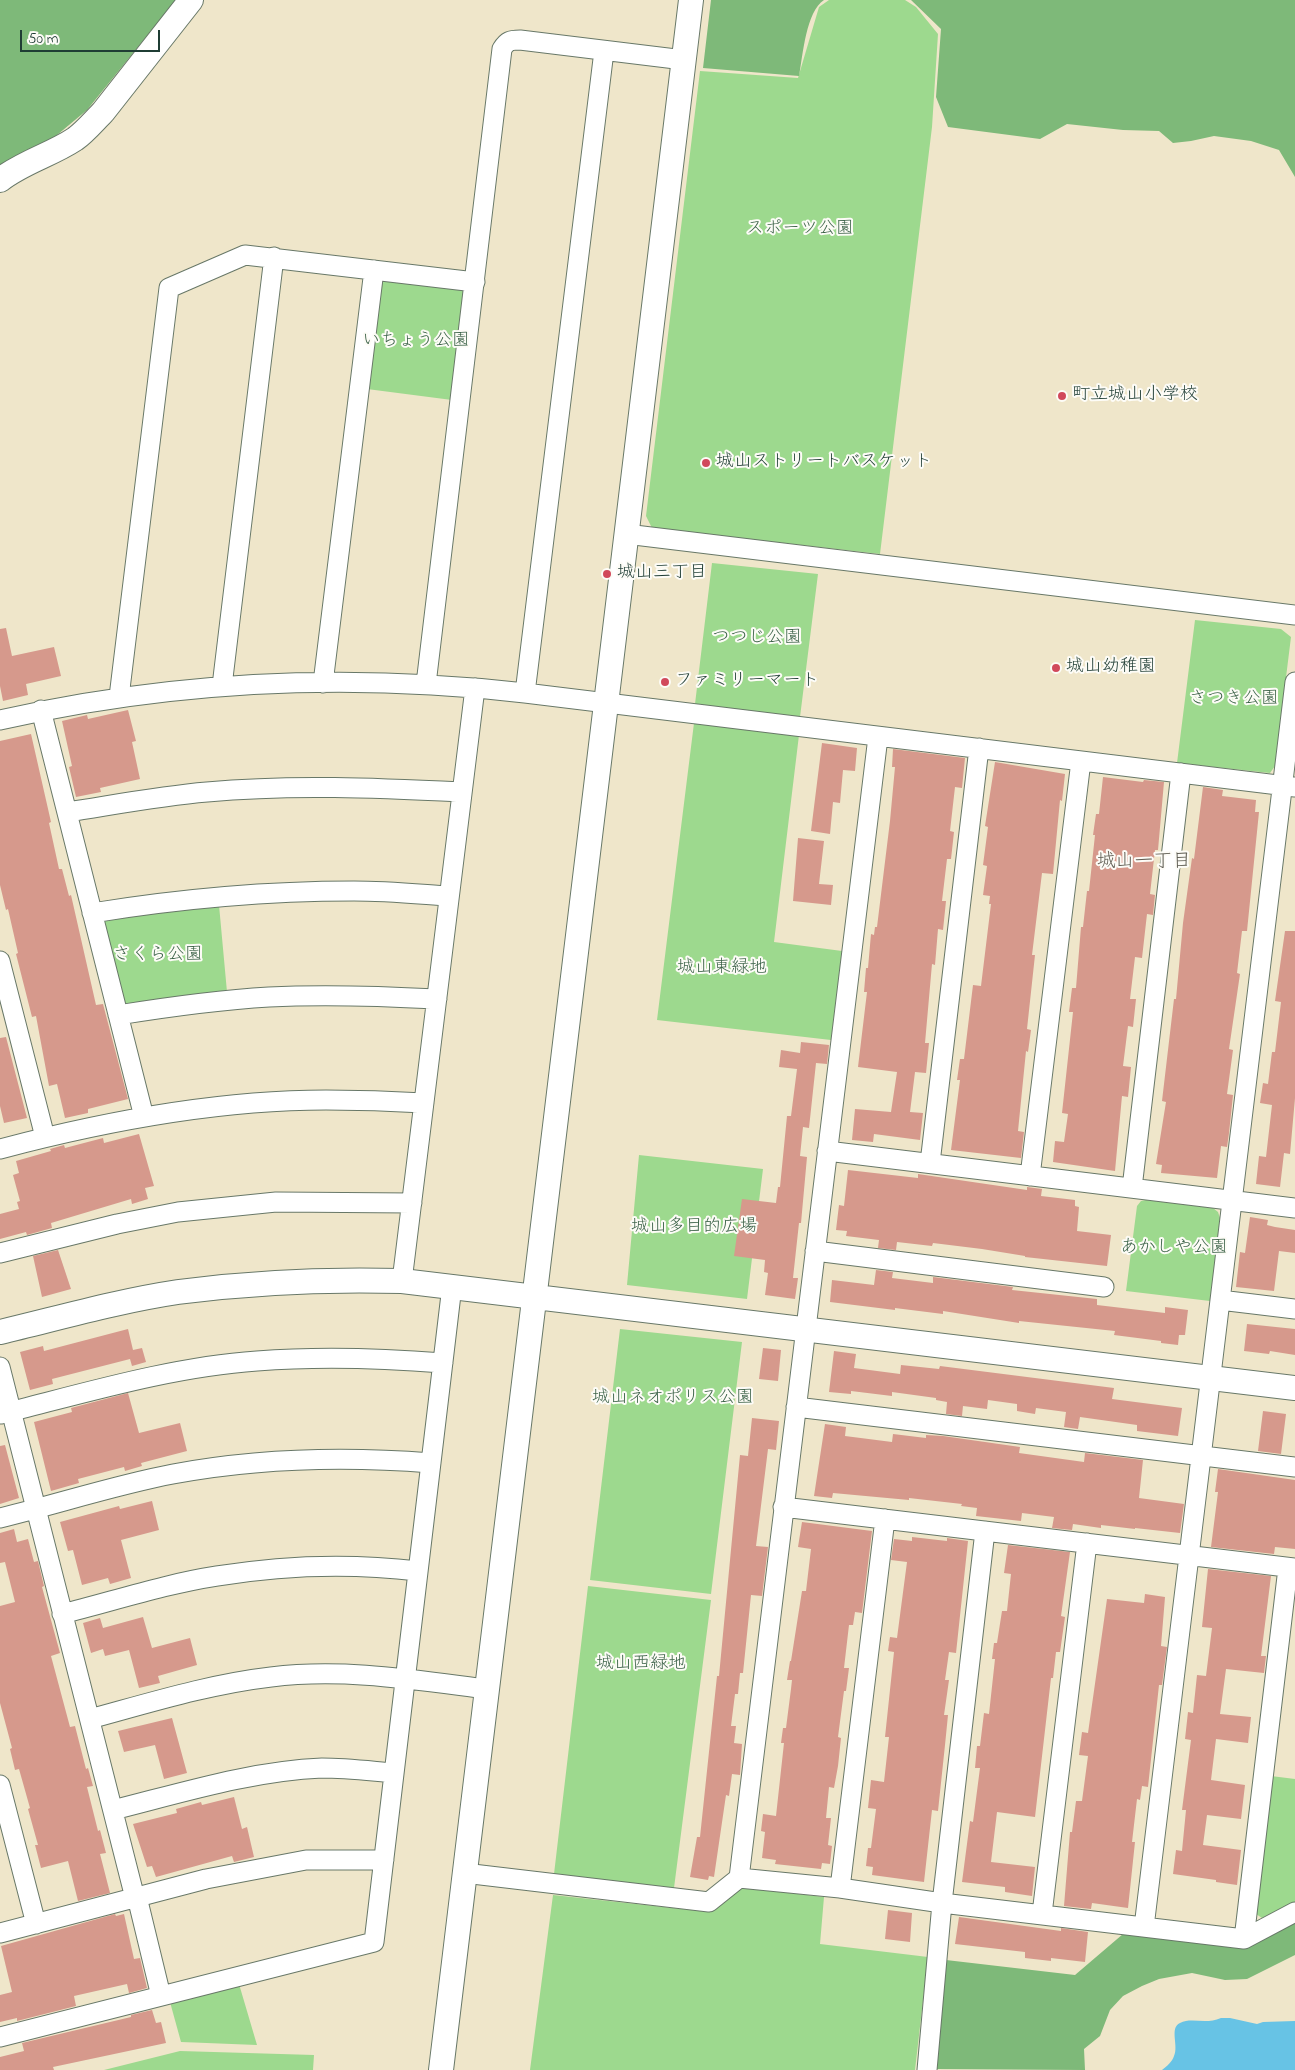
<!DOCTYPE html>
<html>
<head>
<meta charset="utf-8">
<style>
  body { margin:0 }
  #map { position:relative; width:1295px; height:2070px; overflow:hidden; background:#efe6ca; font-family:"Indie Flower",sans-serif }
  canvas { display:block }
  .scale { position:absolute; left:20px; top:30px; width:140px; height:22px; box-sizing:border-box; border:2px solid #1f3d34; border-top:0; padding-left:6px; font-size:15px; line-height:18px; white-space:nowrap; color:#1f3d34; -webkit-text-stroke:4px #fdfcf7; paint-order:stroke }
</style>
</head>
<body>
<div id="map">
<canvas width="1295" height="2070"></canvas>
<div class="scale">50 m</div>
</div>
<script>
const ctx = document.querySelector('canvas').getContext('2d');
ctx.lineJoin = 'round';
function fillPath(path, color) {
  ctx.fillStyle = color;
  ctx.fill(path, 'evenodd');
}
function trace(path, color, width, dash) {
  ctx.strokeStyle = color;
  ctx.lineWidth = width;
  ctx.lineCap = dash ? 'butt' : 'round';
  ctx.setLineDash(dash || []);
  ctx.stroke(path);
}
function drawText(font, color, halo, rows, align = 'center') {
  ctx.font = font + ' "Indie Flower","Klee One",sans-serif';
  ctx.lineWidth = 4;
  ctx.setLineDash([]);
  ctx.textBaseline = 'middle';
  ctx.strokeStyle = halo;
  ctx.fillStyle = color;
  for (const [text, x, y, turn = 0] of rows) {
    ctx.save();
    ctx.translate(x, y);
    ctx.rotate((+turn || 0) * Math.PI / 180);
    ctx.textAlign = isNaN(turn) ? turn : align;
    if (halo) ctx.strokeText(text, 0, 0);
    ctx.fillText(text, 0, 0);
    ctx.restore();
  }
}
const green = new Path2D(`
  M829,0H905L916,7L938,34L932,127L880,554L652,528L646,516L700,71L798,78L819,7Z
  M387,280L462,290L465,294L452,400L367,389L380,284Z
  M712,563L818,574L800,717L695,704Z
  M1195,620L1281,629L1291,637L1275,766L1270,773L1177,763Z
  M694,723L799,735L774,942L842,951L831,1040L657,1020Z
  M219,905L227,992L129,1006L125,1004L104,921L108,919Z
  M639,1155L763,1169L747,1299L627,1285Z
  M1146,1200L1213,1208L1218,1212L1220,1218L1210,1301L1126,1291L1137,1206L1141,1201Z
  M620,1329L742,1342L711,1594L590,1580Z
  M588,1586L711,1600L674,1888L554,1874Z
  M1271,1776L1295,1779V1902L1262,1918L1256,1914Z
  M739,1887L824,1897L820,1944L928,1957L915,2070H530L553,1895L710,1912Z
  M239,1984L257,2045L181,2042L170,2002Z
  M180,2051L314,2055L313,2070H104Z`);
const forest = new Path2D(`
  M0,0H176L87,110L51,140L0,168Z
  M711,0H824C806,12 803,54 799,76L703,68Z
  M911,0H1295V177L1279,150L1251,141L1214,136L1191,141L1173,143L1159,131L1123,130L1067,124L1040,139L948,127L936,97L941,29Z
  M1295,1922V1955L1247,1979L1225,1980L1192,1973L1159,1979L1142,1986L1123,1996L1110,2010L1100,2036L1084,2049L1085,2070L937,2069L946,1960L1075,1975L1123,1934L1237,1948L1249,1946Z`);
const water = new Path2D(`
  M1221,2018H1230L1257,2024L1263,2022L1295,2021V2070H1162C1167,2066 1172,2062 1174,2056C1179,2046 1169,2028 1180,2023C1192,2017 1205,2025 1221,2018Z`);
const building = new Path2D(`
  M6,628L12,656L54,647L61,676L26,684L28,695L3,701L0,686V629Z
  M128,710L136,741L132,742L140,779L100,788L101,792L76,797L69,767L72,766L62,721L87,715L88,719Z
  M31,734L51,822L49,823L59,869H62L69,896L71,895L96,1005L103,1004L128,1099L88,1109V1113L65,1118L57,1084L49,1086L36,1016L32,1017L16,954L18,953L8,909L6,910L0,885V741Z
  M822,743L857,748L855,771L843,770L840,803L833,802L830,834L811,831Z
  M893,749L965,758L962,788L955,787L950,831L954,832L951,859H947L942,901H946L943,930L938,929L935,965L932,964L925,1043H929L926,1073L915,1072L910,1112L923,1113L920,1140L874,1134L873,1142L852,1140L855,1109L891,1112L897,1072L858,1067L867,992H864L866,968H868L871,934L874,935L875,927H877L890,821L895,767H892Z
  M995,762L1065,774L1062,801L1060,800L1053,874L1042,873L1032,955H1035L1027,1029L1031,1030L1028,1052L1026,1051L1018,1131L1024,1132L1021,1158L951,1150L960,1080H957L960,1059H964L973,985L981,986L991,904H989L990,896L983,895L987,866L983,865L988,827L985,826Z
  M1103,777L1143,782L1144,780L1164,782L1158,850H1155L1150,894L1155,895L1153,915L1147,914L1142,958L1135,957L1130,999H1136L1133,1027L1128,1026L1123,1066L1131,1067L1128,1097L1122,1096L1115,1171L1053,1162L1055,1141L1064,1142L1068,1114L1062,1113L1073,1012H1069L1072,988H1076L1081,927H1083L1087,891H1089L1095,835H1093L1096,814H1099Z
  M1203,787L1223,790L1222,796L1256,800L1255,812H1259L1247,931H1242L1237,973L1240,974L1229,1049L1233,1050L1227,1094L1233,1095L1229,1133L1227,1147L1221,1146L1217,1178L1161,1173L1162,1165L1156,1164L1166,1102L1162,1101L1174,999H1176L1183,923L1192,858L1194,859Z
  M798,838L824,841L819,884L833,885L831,905L793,901Z
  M1285,931H1295V1098L1290,1154L1284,1153L1280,1187L1256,1184L1259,1156L1266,1157L1272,1105L1260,1103L1263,1083L1268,1084L1272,1052H1275L1281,1002L1275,1001Z
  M6,1037L27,1118L4,1123L0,1106V1038Z
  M801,1042L829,1045L827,1064L816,1063L809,1128L803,1127L800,1156L807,1157L801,1223H799L793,1278H798L795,1299L765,1295L768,1273L764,1272L765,1260L734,1256L742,1199L776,1203L778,1187H780L787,1116H791L797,1069L779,1067L781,1050L800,1053Z
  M139,1134L154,1186L145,1188L148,1199L132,1204L131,1199L51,1223L52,1228L27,1235L26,1232L0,1239V1214L19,1209L17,1202L20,1201L13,1175L19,1173L16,1161L51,1151L50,1149L64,1145L65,1148L103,1138L104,1143Z
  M848,1170L918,1178V1174L1027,1190V1187L1042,1189L1041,1196L1075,1200V1206L1079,1207L1077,1231L1111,1235L1107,1266L1025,1257V1256L982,1249L933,1243L932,1246L897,1242L896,1250L878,1248L879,1240L846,1236L847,1231L836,1230L839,1205L844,1206Z
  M1250,1217L1268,1220L1267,1225L1275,1227L1295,1230V1253L1279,1251L1274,1291L1236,1287L1240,1252L1245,1253Z
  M58,1250L71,1289L42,1297L33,1256Z
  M876,1270L893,1272L892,1278L933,1283V1277L1013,1287L1012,1290L1097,1299V1305L1165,1313V1307L1188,1310L1185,1335H1179L1178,1345L1161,1343V1341L1114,1335L1115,1331L1019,1321V1323L943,1311V1314L895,1308V1310L830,1302L832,1280L874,1285Z
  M1247,1324L1295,1329V1355L1270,1351L1269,1354L1244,1351Z
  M128,1329L133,1350L142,1348L146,1362L132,1366L130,1359L52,1379L53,1384L30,1390L20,1352L43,1346L44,1351Z
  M763,1348L781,1350L778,1381L759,1379Z
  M834,1351L856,1354L854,1368L900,1374L901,1365L939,1369L940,1366L1114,1388L1112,1399L1182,1408L1178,1436L1137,1431V1425L1080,1417L1078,1429L1064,1427L1066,1412L1036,1408L1035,1414L1017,1411V1404L988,1400L987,1409L963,1406L962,1416L946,1414L947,1402L936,1400V1398L892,1392V1396L851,1391V1394L829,1392Z
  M128,1393L139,1433L180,1423L187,1451L141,1463L142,1466L125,1471L124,1467L78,1479L79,1483L51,1491L34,1422L72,1412L71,1408Z
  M1263,1411L1286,1414L1281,1454L1258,1451Z
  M752,1418L779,1421L776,1450L768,1449L756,1546L768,1547L762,1596L751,1595L743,1673H740L738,1694H735L731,1726H736L734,1743L742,1744L740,1775L732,1774L729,1796L726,1795L714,1877L709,1876L708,1880L690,1877L697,1837H700L717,1676H719L740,1455L748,1456Z
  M825,1424L846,1427L845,1436L892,1442L893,1434L926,1438V1435L943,1436L1020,1447L1019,1453L1084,1462L1085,1453L1143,1460L1139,1498L1184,1504L1180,1533L1135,1528V1529L1101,1525V1528L1073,1524L1072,1530L1052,1528L1054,1517L1022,1513L1021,1521L976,1516L977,1508L961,1506L962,1504L909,1498V1500L833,1493L832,1498L814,1496Z
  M5,1445L19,1498L0,1504V1446Z
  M1218,1469L1295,1480V1549L1275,1547L1274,1554L1211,1547L1218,1492H1215Z
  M152,1501L159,1530L121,1540L131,1578L110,1584L108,1578L82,1585L73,1550L68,1551L60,1522L119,1506L120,1509Z
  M802,1522L872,1531L862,1613L855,1612L853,1625H849L844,1668H849L846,1691H844L838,1737L841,1738L838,1766L834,1788L829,1787L826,1818H831L828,1845L832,1846L830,1864L822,1863L821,1869L775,1864L776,1860L762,1858L765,1832L761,1831L763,1814L776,1816L784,1743H781L783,1728H786L791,1689L792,1680H787L790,1661H791L802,1591H806L811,1549L798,1547Z
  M14,1529L17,1542L28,1539L34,1562L38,1561L44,1586L42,1587L60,1653L51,1656L70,1727L75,1726L86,1769L88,1768L93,1786L87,1787L98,1831L100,1830L106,1853L100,1854L110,1893L78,1901L68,1861L41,1868L35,1845H38L28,1809L30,1808L19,1769L15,1770L10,1749L12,1748L0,1703V1606L15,1602L5,1562L0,1563V1533Z
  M912,1537L947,1541V1538L968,1541L956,1653L949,1652L945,1680H949L944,1715H948L945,1745L938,1811L932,1810L924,1882L872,1875L873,1867L866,1866L868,1848H871L876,1809L868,1808L871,1780L884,1782L889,1737H885L894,1652L888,1651L890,1637L897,1638L907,1562L891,1560L894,1539L912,1541Z
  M1008,1545L1070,1552L1061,1616L1065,1617L1060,1652H1056L1053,1678H1051L1035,1817L997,1812L991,1862L1035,1867L1032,1896L1005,1892V1887L962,1882L970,1821L973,1822L980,1768H975L977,1746H980L984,1713L989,1714L995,1659H992L994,1643H997L1002,1611H1007L1011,1574L1004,1573Z
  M1208,1569L1271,1576L1261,1656H1266L1264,1673L1226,1669L1220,1714L1251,1717L1248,1743L1216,1739L1211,1780L1245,1785L1241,1819L1207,1815L1203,1845L1241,1850L1237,1885L1216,1882V1880L1173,1874L1176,1850L1182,1851L1186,1810H1182L1191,1740L1185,1739L1188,1712L1193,1713L1197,1675L1206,1676L1212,1628L1202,1627Z
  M1145,1594L1165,1597L1161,1646L1167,1647L1162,1685H1159L1148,1787L1142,1786L1140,1800L1137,1799L1132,1842H1135L1128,1908L1092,1903L1091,1909L1064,1906L1070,1832H1072L1076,1801H1082L1088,1756L1079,1755L1082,1732L1088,1733L1107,1599L1144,1603Z
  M143,1617L152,1648L190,1638L197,1665L158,1676L160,1683L139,1688L129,1650L105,1656L103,1649L91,1653L83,1623L100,1618L103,1628Z
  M172,1718L187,1773L164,1779L155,1745L124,1752L118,1731Z
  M234,1797L242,1829L247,1827L254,1857L234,1862L232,1856L156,1877L152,1866L147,1867L133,1824L177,1813L176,1809L201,1802L202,1805Z
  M888,1910L912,1913L910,1942L885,1939Z
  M115,1914L116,1916L124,1914L134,1959L140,1958L147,1988L129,1993L127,1984L74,1996L76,2006L17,2021V2018L0,2022V1995L12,1992L1,1946Z
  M959,1917L1061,1931V1928L1088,1932L1085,1962L1051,1958V1961L1025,1958V1952L955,1944Z
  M152,2010L156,2023L161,2022L166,2043L53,2067L54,2070H0V2057L24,2051L22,2043L131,2017V2015Z`);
const minor = new Path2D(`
  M626,534L1295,615
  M323,683L374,270
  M426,684L502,49C507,41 510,40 520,40L684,60
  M222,686L274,257
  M525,693L604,51
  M119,697L169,288L245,255L475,282
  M41,710L144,1117
  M0,720C172,681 350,673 525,693L1295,787
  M67,812C113,805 160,796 207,792C292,784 377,788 462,792
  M92,913C178,899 266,891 354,891C386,891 418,894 449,896
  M0,961L45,1137
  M118,1015C168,1007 218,1000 269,997C325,994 381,996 437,999
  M0,1149C106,1121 216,1100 326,1100C358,1100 391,1101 424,1103
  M827,1151L1295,1208
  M930,1163L979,748
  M1030,1176L1081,761
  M1132,1188L1181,773
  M815,1251L1104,1287
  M0,1253L117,1224L178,1212L276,1202L412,1203
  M402,1281L475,688
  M1220,1300L1295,1309
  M0,1367L135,1898
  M796,1407L1295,1467
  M1,1414C85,1393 171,1367 257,1361C319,1356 381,1358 443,1363
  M783,1507L1295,1568
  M0,1518C58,1504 115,1485 173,1474C259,1458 344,1456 431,1463
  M62,1614C114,1601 165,1584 217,1576C284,1565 351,1563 418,1571
  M90,1719C149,1703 210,1684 271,1677C343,1668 415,1680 486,1689
  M0,1785L36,1924
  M113,1810C181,1793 251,1771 322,1768C346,1768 370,1771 394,1773
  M464,1873L709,1902L739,1878L878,737
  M739,1878L840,1888L942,1903L1244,1939L1295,1912
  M840,1888L885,1519
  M137,1897L161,1996
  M1042,1914L1087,1543
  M1144,1927L1295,682
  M0,1933L206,1879L306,1860H384
  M1244,1939L1288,1568
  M0,2037L374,1942L452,1286
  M927,2070L942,1903L985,1531`);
const tertiary = new Path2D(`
  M0,180C23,162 51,155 75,139C85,132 94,121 103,112L191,0
  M0,1332C59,1318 118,1301 178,1292C253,1282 327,1279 402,1281L1295,1388
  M441,2070L691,0`);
const markers = [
  [1062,396,5,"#d1495b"],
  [706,463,5,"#d1495b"],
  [607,574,5,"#d1495b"],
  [1056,668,5,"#d1495b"],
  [665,682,5,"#d1495b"]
];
const parkNames = [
  ["スポーツ公園",800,230],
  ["いちょう公園",416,342],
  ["つつじ公園",757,639],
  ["さつき公園",1234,700],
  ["さくら公園",158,956],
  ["城山東緑地",722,969],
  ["城山多目的広場",694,1228],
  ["あかしや公園",1174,1249],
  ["城山ネオポリス公園",673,1399],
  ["城山西緑地",641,1665]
];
const poiNames = [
  ["町立城山小学校",1072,396],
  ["城山ストリートバスケット",716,463],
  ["城山三丁目",617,574],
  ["城山幼稚園",1066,668],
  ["ファミリーマート",675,682]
];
const neighbourhoodNames = [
  ["城山一丁目",1144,863]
];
fillPath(green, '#9dd98e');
fillPath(forest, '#7eb979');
fillPath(water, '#67c3e5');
fillPath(building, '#d6998c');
trace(minor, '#687868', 21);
trace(tertiary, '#687868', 26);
trace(minor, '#fff', 19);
trace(tertiary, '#fff', 24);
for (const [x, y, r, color] of markers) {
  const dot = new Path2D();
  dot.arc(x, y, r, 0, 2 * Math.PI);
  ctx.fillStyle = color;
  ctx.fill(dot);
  trace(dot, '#fdfcf7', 2);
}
drawText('18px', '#3e644a', '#fdfcf7', parkNames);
drawText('18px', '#1f3d34', '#fdfcf7', poiNames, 'left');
drawText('19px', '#5f5d53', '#fdfcf7', neighbourhoodNames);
</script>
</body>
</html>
